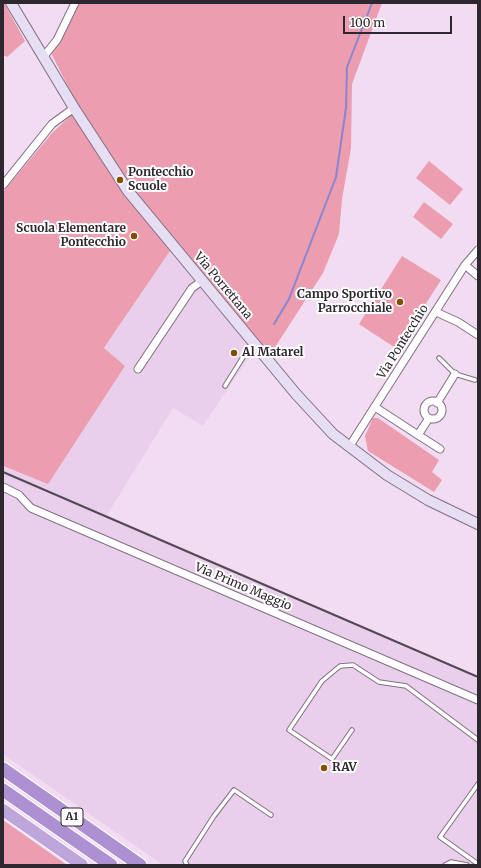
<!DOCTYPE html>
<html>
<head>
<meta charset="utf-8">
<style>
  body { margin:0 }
  #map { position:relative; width:481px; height:868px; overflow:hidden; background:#f1dcf2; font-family:Merriweather,serif }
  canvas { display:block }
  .frame { position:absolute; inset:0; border:4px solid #2f2730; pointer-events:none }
  .scale { position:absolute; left:343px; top:16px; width:109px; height:18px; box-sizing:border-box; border:2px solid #2f2730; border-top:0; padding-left:5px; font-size:12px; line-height:14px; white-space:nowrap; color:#2f2730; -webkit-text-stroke:3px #fff; paint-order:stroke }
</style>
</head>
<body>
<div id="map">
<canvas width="481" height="868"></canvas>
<div class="frame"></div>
<div class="scale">100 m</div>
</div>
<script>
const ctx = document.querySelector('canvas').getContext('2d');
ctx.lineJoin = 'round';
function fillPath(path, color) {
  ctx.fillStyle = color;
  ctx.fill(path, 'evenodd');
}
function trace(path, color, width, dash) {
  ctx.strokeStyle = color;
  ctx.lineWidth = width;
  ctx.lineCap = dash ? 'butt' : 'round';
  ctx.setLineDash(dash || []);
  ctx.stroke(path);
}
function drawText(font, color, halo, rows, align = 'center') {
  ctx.font = font + ' Merriweather,serif';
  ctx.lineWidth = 4;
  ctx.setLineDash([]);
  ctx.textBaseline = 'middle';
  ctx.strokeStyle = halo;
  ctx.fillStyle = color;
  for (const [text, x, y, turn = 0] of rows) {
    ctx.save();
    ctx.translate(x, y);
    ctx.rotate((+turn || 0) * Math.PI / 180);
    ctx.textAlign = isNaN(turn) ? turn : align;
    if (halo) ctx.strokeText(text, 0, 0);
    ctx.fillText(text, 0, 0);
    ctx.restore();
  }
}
const built = new Path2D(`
  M172,248L253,351L203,426L173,408L107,515L478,676V865H163L3,754V467L48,483L125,366L104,349Z`);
const green = new Path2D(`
  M4,3L25,41L7,57L3,55Z
  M76,3H382L352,84L351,148L342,199L339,234L323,273L266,361L253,351L172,248L104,348L125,366L48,484L3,466V192L52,133L79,108L51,53Z
  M429,161L463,189L450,205L416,178Z
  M424,202L453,224L441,239L413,217Z
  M402,256L441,280L397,349L359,324Z
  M373,418H378L439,460L432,472L442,480L434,492L368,451L365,436Z
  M3,820L67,865H3Z`);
const stream = new Path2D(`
  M274,324L289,299L336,177L346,108L347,67L372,3`);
const service = new Path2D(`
  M439,358L455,374L475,380
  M225,386L252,343
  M352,730L332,759L289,730L322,681L340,666L353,665L379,682L406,686L478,740
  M478,784L440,837L478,864
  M187,865L185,861L214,816L234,790L271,815
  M445,865L451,862L467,865`);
const minor = new Path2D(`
  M44,56L57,40L75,3
  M3,185L52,124L74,108
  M465,265L478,276
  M436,312L458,322L478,335
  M138,369L192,288L202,281
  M424 410a9 9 0 1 1 18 0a9 9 0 1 1-18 0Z
  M437,403L455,374
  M375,407L418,435
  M429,418L418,435L440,449
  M349,447L465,265L478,250
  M3,487L19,495L31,508L478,700`);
const secondary = new Path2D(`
  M11,3L74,108L128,191L296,394L333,434L387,475L428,500L478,524`);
const trunk = new Path2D(`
  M3,810L82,865`);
const motorway = new Path2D(`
  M3,769L140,865
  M3,790L111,865`);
const rail = new Path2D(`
  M3,472L478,677`);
const markers = [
  [120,180,4,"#864d00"],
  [134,236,4,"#864d00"],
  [400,302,4,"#864d00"],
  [234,353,4,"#864d00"],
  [324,768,4,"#864d00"]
];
const shields = [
  [72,817,22]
];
const shieldNames = [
  ["A1",72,817]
];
const poiNames = [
  ["Pontecchio",128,173],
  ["Scuole",128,187],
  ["Scuola Elementare",126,229,"right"],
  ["Pontecchio",126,243,"right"],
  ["Campo Sportivo",392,295,"right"],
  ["Parrocchiale",392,309,"right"],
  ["Al Matarel",242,353],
  ["RAV",332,768]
];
const streetNames = [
  ["Via Porrettana",223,286,50],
  ["Via Pontecchio",403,342,-58],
  ["Via Primo Maggio",243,587,23]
];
fillPath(built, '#e9cfeb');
fillPath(green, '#ec9db0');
trace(stream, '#8886d2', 2);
trace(service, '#816f82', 5.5);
trace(minor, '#816f82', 9);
trace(secondary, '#816f82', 12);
trace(trunk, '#fff', 14);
trace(motorway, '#fff', 15);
trace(service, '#fff', 3.5);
trace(minor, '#fff', 7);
trace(secondary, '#e6def2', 10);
trace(trunk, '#bea6db', 12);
trace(motorway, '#ad90d2', 13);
trace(rail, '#534954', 2);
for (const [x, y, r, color] of markers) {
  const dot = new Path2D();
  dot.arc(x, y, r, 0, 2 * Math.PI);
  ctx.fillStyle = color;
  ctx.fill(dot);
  trace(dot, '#fff', 1.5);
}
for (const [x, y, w] of shields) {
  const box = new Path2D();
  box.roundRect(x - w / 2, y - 9, w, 18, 3);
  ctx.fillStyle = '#fff';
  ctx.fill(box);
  trace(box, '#2f2730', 1);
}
drawText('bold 11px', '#2f2730', null, shieldNames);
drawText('bold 12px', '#2f2730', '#fff', poiNames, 'left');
drawText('12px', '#2f2730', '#fff', streetNames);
</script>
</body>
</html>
